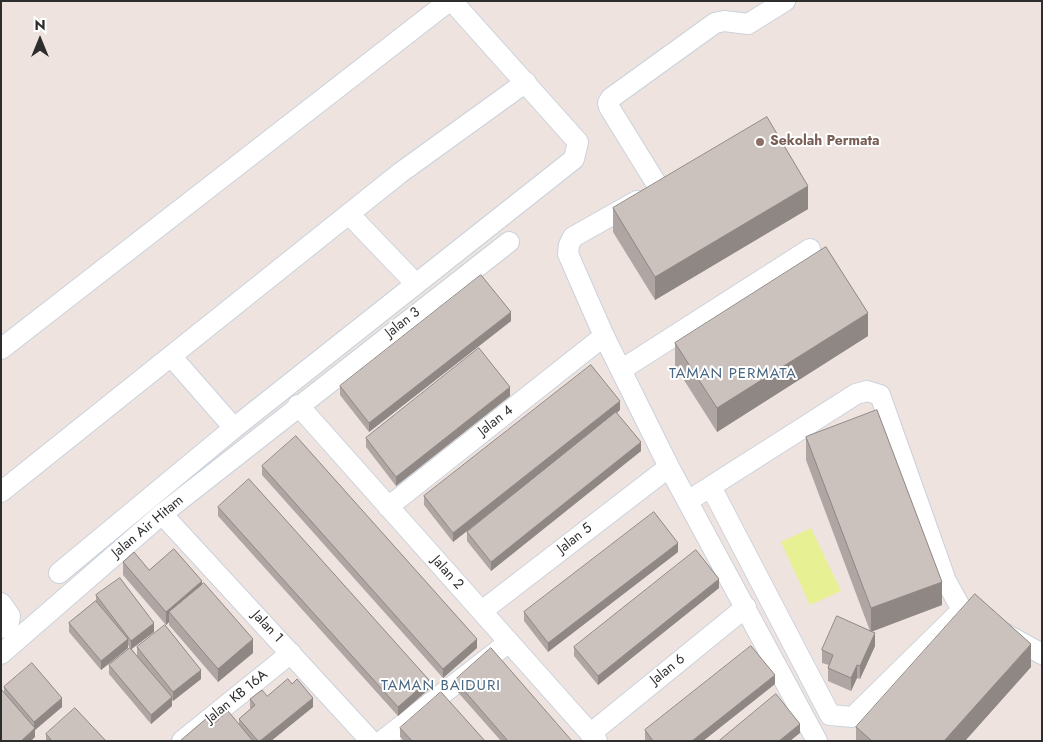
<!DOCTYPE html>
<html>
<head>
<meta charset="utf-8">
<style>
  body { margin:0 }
  #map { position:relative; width:1043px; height:742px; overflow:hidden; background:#efe3df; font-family:Jost,sans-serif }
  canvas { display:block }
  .frame { position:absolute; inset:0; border:2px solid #2d2d2d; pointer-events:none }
  .north { position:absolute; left:15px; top:15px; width:50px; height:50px; -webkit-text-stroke:4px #fff; paint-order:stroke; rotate:0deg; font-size:14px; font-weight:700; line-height:20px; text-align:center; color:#2d2d2d }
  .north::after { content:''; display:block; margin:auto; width:18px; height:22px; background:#2d2d2d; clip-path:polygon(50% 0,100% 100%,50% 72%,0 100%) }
</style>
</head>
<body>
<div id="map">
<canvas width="1043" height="742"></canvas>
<div class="frame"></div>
<div class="north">N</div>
</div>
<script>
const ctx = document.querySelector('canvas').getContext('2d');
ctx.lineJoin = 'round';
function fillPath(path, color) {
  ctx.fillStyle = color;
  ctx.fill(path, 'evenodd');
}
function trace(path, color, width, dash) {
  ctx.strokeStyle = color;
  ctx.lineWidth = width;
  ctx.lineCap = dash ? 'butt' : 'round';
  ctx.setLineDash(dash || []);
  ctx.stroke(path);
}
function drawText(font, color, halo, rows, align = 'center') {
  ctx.font = font + ' Jost,sans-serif';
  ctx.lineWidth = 4;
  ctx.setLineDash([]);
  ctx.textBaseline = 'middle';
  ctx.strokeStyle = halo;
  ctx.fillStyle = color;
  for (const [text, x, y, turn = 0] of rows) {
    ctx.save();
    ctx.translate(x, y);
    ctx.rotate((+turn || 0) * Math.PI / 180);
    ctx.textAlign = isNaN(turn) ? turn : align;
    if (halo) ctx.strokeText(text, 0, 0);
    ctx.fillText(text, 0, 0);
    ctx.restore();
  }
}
const pitch = new Path2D(`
  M811,528L841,591L810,605L781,542Z`);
const minor = new Path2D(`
  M659,188L609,107L608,103L611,98L715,23L724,21L748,24L785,1
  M637,201L573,237L569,245L568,254L604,336L669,467L817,741
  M349,214L416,284
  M1,349L449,1
  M171,356L234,428
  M621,370L810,249
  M298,405L597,741
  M711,487L830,715L853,717L962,610
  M1,492L400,173L526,82
  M688,501L856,394L867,391L880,395L946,581L962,610L1042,654
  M388,507L604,336
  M162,514L371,741
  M59,573L234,428L574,159L578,142L452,1
  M1,603L10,616L9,622L1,628
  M482,611L669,467
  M1,654L162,514L509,242
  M590,734L746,607
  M182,741L291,653
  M382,741L509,642`);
const wall = new Path2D(`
  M613,208L808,209L655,300L613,232Z
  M511,321L369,432L340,395V386Z
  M868,336L717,432L675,366V343Z
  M510,396L396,486L366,447V438Z
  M620,410L617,413L641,451L491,571L467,541V532L522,488L453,542L424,505V496Z
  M806,437L942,605L871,631L875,646L860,679L857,678L851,691L828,681V668L829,665L822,663V650L870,631L806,460Z
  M262,466L477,648L443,678L262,475Z
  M218,507L429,689L398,716L218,516Z
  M678,552L548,652L524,621V612Z
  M123,562L202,585L253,653L218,682L169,625V622L166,625L123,575Z
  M719,588L598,685L574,656V647Z
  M96,595L154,632L132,649L137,656V647L201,679L173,701L172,700V706L151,724L109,674V665L130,648L128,645V648L101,670L69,632V623L96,601Z
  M1031,667L965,741H856V727Z
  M455,680L572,741H501L455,689Z
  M775,684L703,741H646L645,739V730Z
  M4,687L62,707L35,730V737L4,692Z
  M267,696L313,707L271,741H180L214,723L239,724V719L251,709L250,708V699Z
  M400,728L485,741H404L400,737Z
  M46,734L106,741H46Z`);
const shadedWall = new Path2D(`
  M808,186V209L655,300V277Z
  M511,312V321L369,432V423Z
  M868,313V336L717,432V408Z
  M510,387V396L396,486V477Z
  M620,401V410L453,542V533Z
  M641,442V451L491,571V562Z
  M678,543V552L548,652V643Z
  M719,579V588L598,685V676Z
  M202,581V594L169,612V622L166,625V612Z
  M942,582V605L871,632V608Z
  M2,602V619L1,620V603Z
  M154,623V632L131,649V641Z
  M875,633V646L860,679V666Z
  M128,639V648L101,670V661Z
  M253,639V653L218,682V669Z
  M477,639V648L443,678V669Z
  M1031,644V667L965,741H944Z
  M857,665V678L851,691V678Z
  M201,670V679L173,701V692Z
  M775,675V684L703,741H692Z
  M429,680V689L398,716V707Z
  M172,697V706L151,724V715Z
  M62,698V707L35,730V737L31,741H21L34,729V722Z
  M313,698V707L271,741H260Z
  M800,724V733L790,741H779Z`);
const building = new Path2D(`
  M767,117L808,186L655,277L613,208Z
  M826,247L868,313L717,408L675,343Z
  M481,275L511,312L369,423L340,386Z
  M479,348L510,387L396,477L366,438Z
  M591,365L620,401L453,533L424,496Z
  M877,410L942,582L871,608L806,437Z
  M616,412L641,442L491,562L467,532Z
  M296,436L477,639L443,669L262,466Z
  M249,479L429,680L398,707L218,507Z
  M654,512L678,543L548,643L524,612Z
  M174,549L202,581L166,612L123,562L134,552L149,570Z
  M696,550L719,579L598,676L574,647Z
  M120,578L154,623L131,641L96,595Z
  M204,583L253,639L218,669L169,612Z
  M975,594L1031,644L944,741H872L856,727Z
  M96,601L128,639L101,661L69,623Z
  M837,616L875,633L860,666L857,665L851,678L828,668L833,655L822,650Z
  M165,625L201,670L173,692L137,647Z
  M751,646L775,675L692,741H653L645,730Z
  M130,648L172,697L151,715L109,665Z
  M491,648L572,741H508L455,680Z
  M32,663L62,698L34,722L4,687Z
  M288,679L292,684L297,679L313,698L260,741H258L239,719L255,705L250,699L262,690L267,696Z
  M1,689L35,728L21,741H1Z
  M441,692L485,741H412L400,728Z
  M776,694L800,724L779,741H719Z
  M75,708L106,741H52L46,734Z
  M228,711L253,741H180L208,717L214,723Z`);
const markers = [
  [760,142,5,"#8d6e63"]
];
const educationNames = [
  ["Sekolah Permata",770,142]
];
const streetNames = [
  ["Jalan 3",403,323,-38],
  ["Jalan 4",496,421,-38],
  ["Jalan Air Hitam",148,527,-40],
  ["Jalan 5",575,539,-38],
  ["Jalan 2",447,573,48],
  ["Jalan 1",267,627,47],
  ["Jalan 6",668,670,-39],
  ["Jalan KB 16A",237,697,-39]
];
const neighbourhoodNames = [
  ["TAMAN PERMATA",733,374],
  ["TAMAN BAIDURI",441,686]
];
fillPath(pitch, '#e8f094');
trace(minor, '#cad2db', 22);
trace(minor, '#fff', 20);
fillPath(wall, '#afa6a3');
fillPath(shadedWall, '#8e8784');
fillPath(building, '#cbc1bd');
trace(building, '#8e8784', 1);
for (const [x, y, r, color] of markers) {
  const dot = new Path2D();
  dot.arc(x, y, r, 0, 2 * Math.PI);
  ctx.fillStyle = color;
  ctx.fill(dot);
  trace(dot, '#fff', 2);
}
drawText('bold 14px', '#785e54', '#fff', educationNames, 'left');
drawText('14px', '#2d2d2d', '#fff', streetNames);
ctx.letterSpacing = '1px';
drawText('15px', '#496681', '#fff', neighbourhoodNames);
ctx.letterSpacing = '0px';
</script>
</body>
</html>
